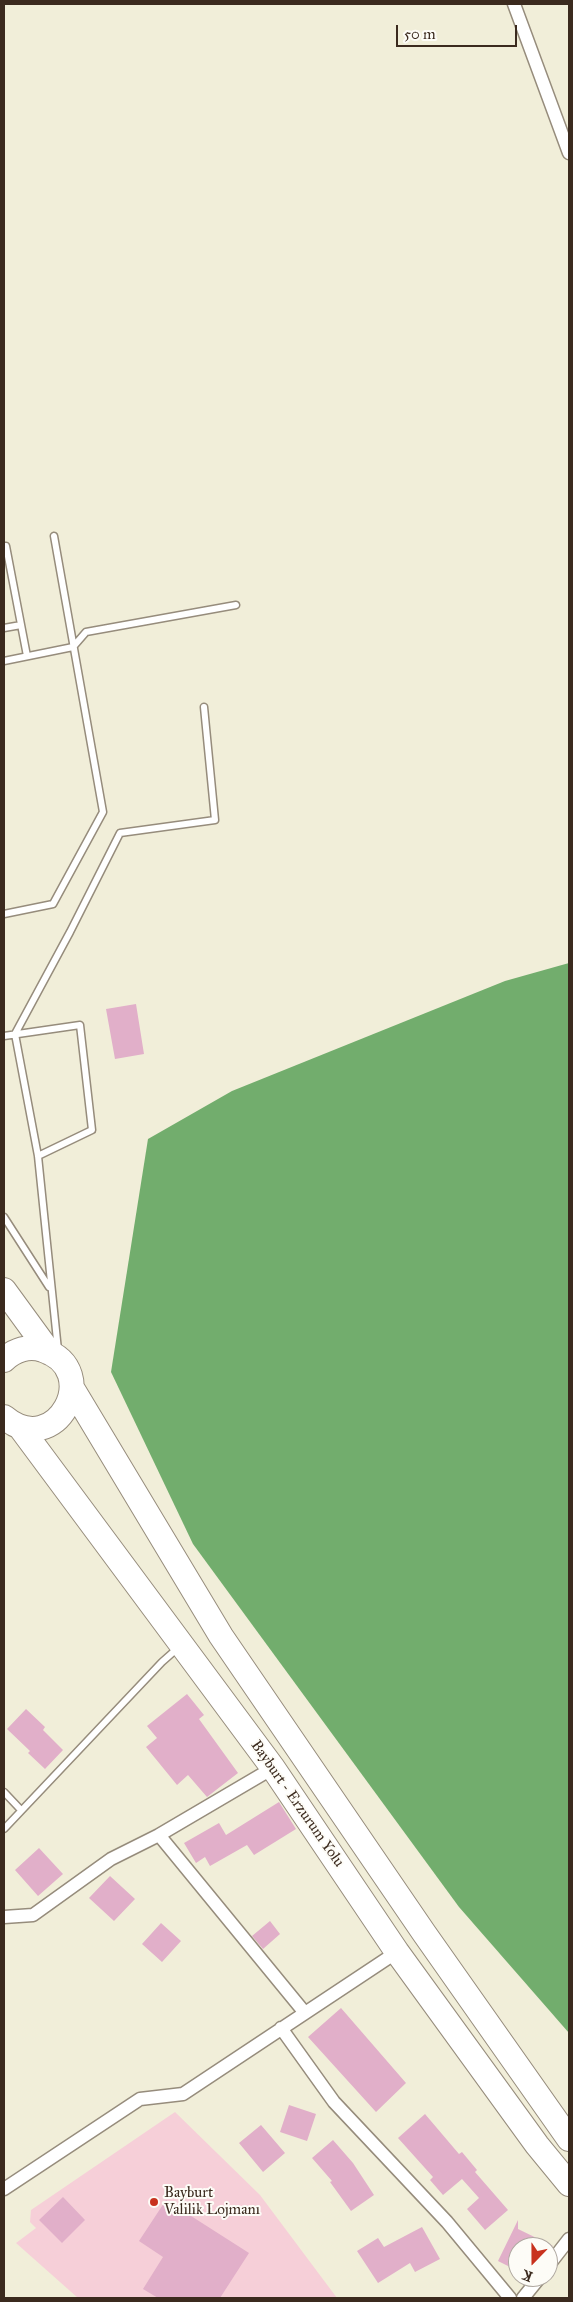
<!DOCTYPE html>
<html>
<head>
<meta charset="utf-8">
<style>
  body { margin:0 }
  #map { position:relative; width:573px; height:2302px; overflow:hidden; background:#f1eed9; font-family:"IM FELL Great Primer",serif }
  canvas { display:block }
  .frame { position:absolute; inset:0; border:5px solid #3b2a1e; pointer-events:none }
  .north { position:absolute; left:508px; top:2237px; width:50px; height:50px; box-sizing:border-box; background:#fdfcf7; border:1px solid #afa8a0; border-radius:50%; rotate:202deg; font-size:14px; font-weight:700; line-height:20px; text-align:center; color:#3b2a1e }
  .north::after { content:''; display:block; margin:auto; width:18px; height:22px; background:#c8321e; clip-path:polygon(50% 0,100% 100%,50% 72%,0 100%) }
  .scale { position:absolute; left:396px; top:25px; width:121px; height:22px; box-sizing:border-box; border:2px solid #3b2a1e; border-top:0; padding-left:6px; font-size:15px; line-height:18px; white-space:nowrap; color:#3b2a1e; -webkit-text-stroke:4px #fdfcf7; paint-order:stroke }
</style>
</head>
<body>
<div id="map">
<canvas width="573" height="2302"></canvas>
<div class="frame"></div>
<div class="north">K</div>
<div class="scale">50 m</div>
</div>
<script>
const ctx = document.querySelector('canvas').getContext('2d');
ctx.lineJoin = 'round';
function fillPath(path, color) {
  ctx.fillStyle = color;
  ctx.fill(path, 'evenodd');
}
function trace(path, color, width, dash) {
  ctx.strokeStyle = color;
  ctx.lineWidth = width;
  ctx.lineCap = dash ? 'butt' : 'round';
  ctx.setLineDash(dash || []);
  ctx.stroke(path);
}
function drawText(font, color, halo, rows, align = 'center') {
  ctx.font = font + ' "IM FELL Great Primer",serif';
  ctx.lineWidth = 4;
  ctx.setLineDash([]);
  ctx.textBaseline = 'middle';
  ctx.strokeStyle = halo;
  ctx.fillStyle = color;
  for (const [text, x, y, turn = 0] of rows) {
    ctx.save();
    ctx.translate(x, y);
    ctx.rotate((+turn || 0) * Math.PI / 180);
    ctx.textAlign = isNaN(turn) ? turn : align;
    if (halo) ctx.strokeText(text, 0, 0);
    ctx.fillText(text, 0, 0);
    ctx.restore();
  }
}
const built = new Path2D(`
  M175,2112L260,2195L337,2298H78L16,2243L36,2228L30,2222L31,2210Z`);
const forest = new Path2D(`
  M569,963V2033L459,1907L193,1544L111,1372L148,1139L232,1091L505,981Z`);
const building = new Path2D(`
  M136,1004L144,1054L115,1059L106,1009Z
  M187,1694L204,1715L199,1719L238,1773L207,1797L188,1775L177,1785L146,1747L157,1738L147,1726Z
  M26,1709L45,1727L43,1730L63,1750L45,1769L28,1753L30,1751L7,1729Z
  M279,1802L296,1829L254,1855L247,1845L210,1866L205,1857L196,1863L184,1843L219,1823L226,1835Z
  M39,1848L63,1874L38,1896L15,1870Z
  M110,1876L135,1899L114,1921L89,1898Z
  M270,1921L280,1934L263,1949L252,1936Z
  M161,1923L181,1941L162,1962L142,1944Z
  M341,2008L406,2083L376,2112L308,2037Z
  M289,2105L316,2114L307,2141L280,2132Z
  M425,2114L459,2154L462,2152L477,2170L475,2172L508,2210L485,2230L467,2209L479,2198L462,2179L443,2195L430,2180L433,2177L398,2138Z
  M261,2125L285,2153L263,2172L239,2143Z
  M333,2140L353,2163L374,2195L351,2211L330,2182L332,2181L312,2158Z
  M63,2197L85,2220L62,2243L39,2220Z
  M166,2200L249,2253L220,2298H158L143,2289L163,2257L139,2241Z
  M518,2220V2229L553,2246L518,2247V2271L498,2261Z
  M422,2227L440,2259L415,2272L410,2263L378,2283L357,2251L378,2238L384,2247Z`);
const lane = new Path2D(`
  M6,546L27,656
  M4,628L21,625
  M4,661L73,647L86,632L236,605
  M4,914L53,904L103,812L54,536
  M4,1036L80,1025L92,1130L38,1156
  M4,1217L49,1287
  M58,1350L38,1156L15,1034L70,932L120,833L215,820L204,707
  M4,1792L21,1810
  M4,1829L162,1662L179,1647`);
const street = new Path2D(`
  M514,4L569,153
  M159,1835L305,2013
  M4,1917L33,1915L111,1859L159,1835L273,1768
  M281,2028L334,2102L447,2222L510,2298
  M4,2189L140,2099L183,2094L397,1952
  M548,2266L569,2239
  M523,2298L540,2277`);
const highway = new Path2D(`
  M4,1290L50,1353
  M4,1360C14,1350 29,1345 43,1350C104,1370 56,1461 4,1417
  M72,1388L221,1636L424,1933L569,2139
  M20,1427L273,1768L397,1952L537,2145L569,2184`);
const markers = [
  [154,2202,5,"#c8321e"]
];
const streetNames = [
  ["Bayburt - Erzurum Yolu",297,1804,55]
];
const poiNames = [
  ["Bayburt",164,2193],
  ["Valilik Lojmanı",164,2210]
];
fillPath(built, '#f6cfd8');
fillPath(forest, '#72ad6d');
fillPath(building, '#e1afc9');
trace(lane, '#968c7c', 9);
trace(street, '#968c7c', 15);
trace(highway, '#968c7c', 26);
trace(lane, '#fff', 6);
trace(street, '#fff', 12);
trace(highway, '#fff', 24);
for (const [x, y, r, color] of markers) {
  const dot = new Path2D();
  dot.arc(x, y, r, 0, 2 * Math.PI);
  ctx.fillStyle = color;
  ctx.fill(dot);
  trace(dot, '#fdfcf7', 2);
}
drawText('15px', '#3b2a1e', '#fdfcf7', streetNames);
drawText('15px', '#3b2a1e', '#fdfcf7', poiNames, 'left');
</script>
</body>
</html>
